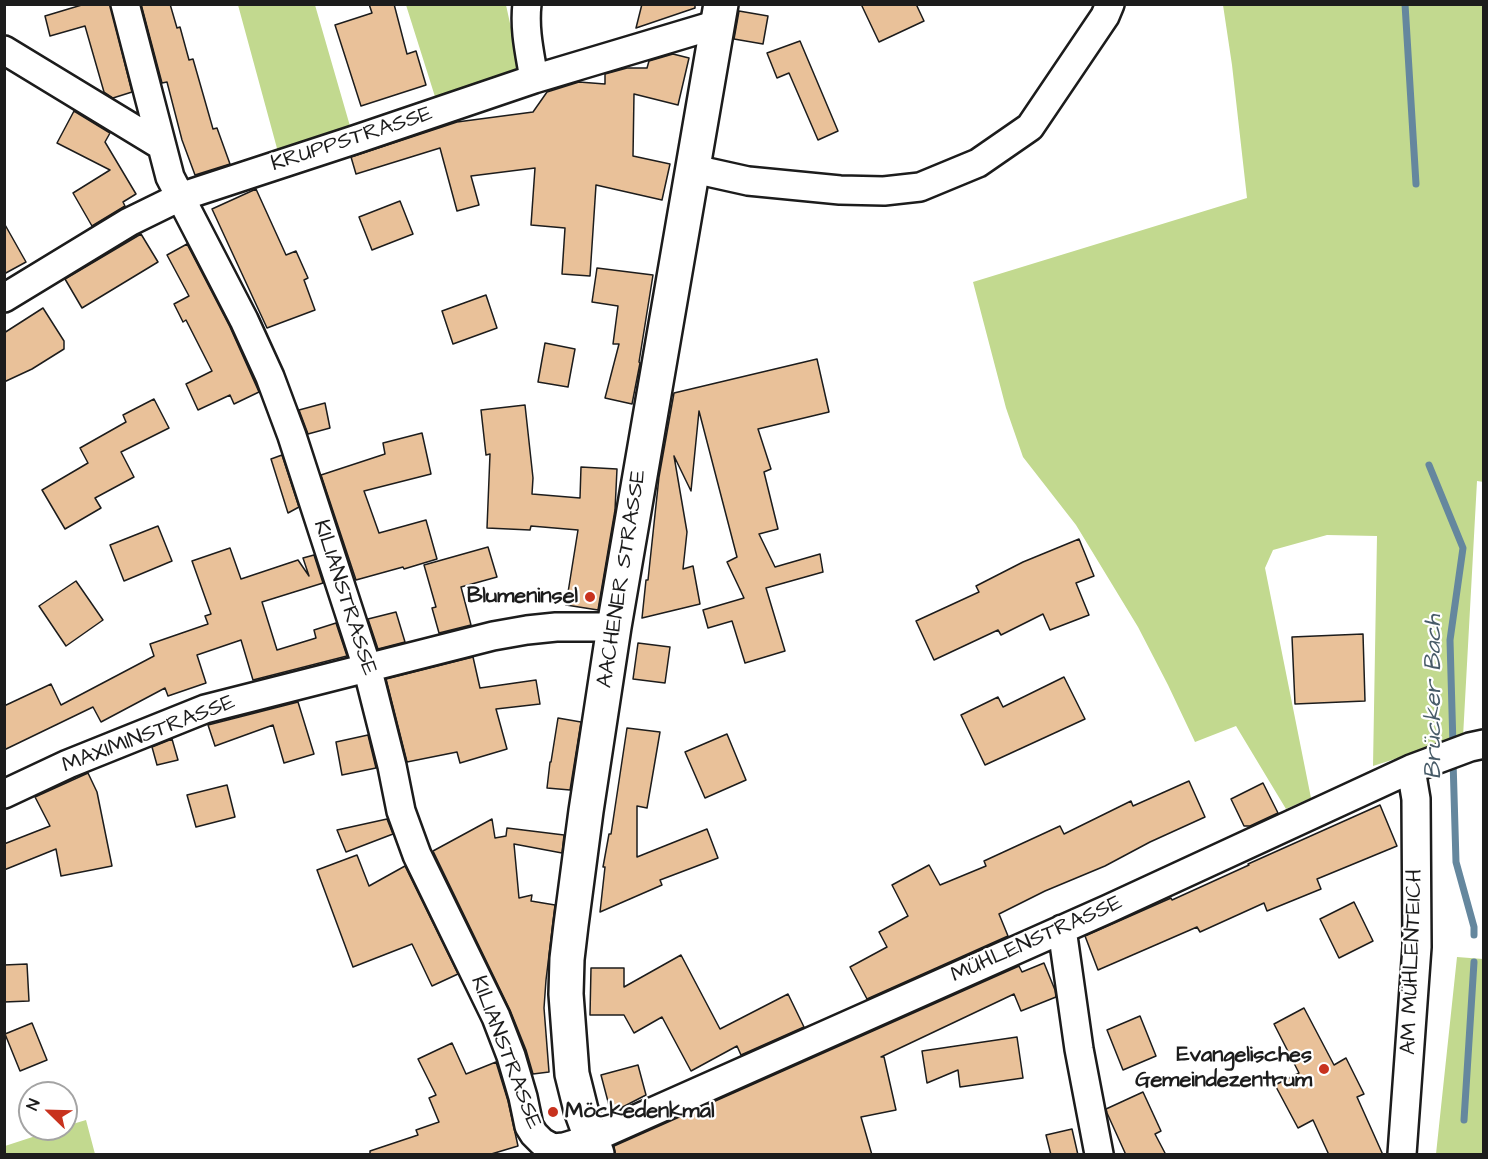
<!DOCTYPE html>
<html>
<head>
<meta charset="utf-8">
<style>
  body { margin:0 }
  #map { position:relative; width:1488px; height:1159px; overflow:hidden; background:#fff; font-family:"Architects Daughter",sans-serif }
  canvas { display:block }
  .frame { position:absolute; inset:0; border:6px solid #1c1c1c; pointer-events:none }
  .north { position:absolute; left:18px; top:1081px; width:60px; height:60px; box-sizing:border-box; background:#fff; border:2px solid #a4a4a4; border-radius:50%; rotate:293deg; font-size:16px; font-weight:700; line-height:24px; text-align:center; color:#1c1c1c }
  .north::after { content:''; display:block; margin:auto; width:21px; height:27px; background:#c8321e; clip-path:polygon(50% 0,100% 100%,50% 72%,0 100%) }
</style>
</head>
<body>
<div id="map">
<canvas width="1488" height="1159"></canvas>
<div class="frame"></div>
<div class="north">N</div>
</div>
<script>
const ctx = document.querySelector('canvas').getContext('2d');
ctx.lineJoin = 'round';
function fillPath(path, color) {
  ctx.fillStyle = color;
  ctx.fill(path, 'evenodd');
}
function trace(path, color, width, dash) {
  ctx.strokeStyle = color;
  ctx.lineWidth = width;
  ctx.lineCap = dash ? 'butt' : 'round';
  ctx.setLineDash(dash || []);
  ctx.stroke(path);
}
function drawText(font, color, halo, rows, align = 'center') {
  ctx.font = font + ' "Architects Daughter",sans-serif';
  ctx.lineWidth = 4.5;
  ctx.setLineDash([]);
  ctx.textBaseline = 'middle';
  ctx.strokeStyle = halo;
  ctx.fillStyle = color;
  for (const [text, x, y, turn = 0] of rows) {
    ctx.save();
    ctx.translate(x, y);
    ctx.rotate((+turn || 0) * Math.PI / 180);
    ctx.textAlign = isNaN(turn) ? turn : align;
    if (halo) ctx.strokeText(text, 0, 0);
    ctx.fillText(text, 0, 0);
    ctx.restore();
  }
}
const green = new Path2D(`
  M238,5H315L352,133L278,152Z
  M406,5H506L520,69L437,103Z
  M1223,5H1483L1484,482L1477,481L1463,737L1373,766L1377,536L1327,535L1273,550L1265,568L1311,798L1286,809L1236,726L1195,742L1168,685L1138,627L1076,525L1023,457L1006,408L973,282L1247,198L1232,65Z
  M1457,957L1483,959V1154H1436Z
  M86,1120L95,1154H5V1146L57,1129H66V1126Z`);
const stream = new Path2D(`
  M1405,4L1416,184
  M1429,465L1463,548L1450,640L1453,746
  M1453,760L1456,862L1474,927V935
  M1464,1120L1474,962`);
const building = new Path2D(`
  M85,4H110L132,92L113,98L104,92L85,26L50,36L45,16Z
  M141,4H170L177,28L180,27L189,60L193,59L213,129L217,128L230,164L195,175L182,140L167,82L162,83Z
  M369,4H394L407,54L416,51L426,85L361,106L335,25L372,13Z
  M642,4H695V8L636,28Z
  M861,4H916L924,21L879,42Z
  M739,11L768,16L763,44L734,39Z
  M800,41L838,131L818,140L789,73L777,78L767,53Z
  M673,54L689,58L678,105L634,94L633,156L670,164L662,200L596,185L590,276L562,274L565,228L531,225L535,168L471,176L479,205L457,211L440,148L356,174L351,157L457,122L533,112L547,92L579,82L605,84V74L627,68H647L649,61Z
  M74,111L110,133L105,142L136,194L123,202L125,206L92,226L73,193L110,170L57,143Z
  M256,189L286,255L296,251L308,278L304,280L315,310L267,328L212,209Z
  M400,201L413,234L372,250L359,217Z
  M4,223L26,262L4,274Z
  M141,234L158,262L82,308L65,279Z
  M187,244L230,327L259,392L234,404L230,395L198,410L186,384L212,371L186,320L183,322L174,304L189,296L167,255Z
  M597,268L653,275L639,362L640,363L632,404L605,398L619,344H613L618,306L592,302Z
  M486,295L497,328L453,344L442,311Z
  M43,308L64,341V349L32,369L4,382V333Z
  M545,343L575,349L568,387L538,382Z
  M817,359L829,412L758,429L771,469L764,472L778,529L759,534L775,567L820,554L823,572L766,588L785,651L745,663L732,621L708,628L703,610L744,598L727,562L737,557L699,411L691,491L674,456L687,532L683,569L693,566L700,604L642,618L646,580H648L659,477L674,393Z
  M154,399L169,428L121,452L134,477L95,498L101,508L65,529L42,490L88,463L80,448L126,422L123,415Z
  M325,403L330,428L308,434L299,410Z
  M525,405L533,478L532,494L580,498L581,467L617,469L615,510L598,610L566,605L578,530L531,526L530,530L487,528L490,454L486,455L481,410Z
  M422,433L431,474L364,491L379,533L426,520L437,559L404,569L403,567L356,580L321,475L385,454L383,443Z
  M282,455L299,507L288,513L271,459Z
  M158,526L172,561L124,581L110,545Z
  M1079,539L1094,576L1076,583L1089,615L1050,630L1043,614L1001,635L998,630L934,660L916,621L979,592L976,586L1023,562Z
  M488,547L497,577L461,587L471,625L439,633L432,608L436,607L424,565Z
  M230,548L241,579L298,560L309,576L303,558L314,555L323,583L262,602L277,650L316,638L314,630L336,623L347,656L253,680L241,640L197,655L206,683L168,696L165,688L101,722L93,707L4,750V706L51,684L61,705L154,656L150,644L208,624L205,616L211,614L192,561Z
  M76,581L103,620L66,646L39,606Z
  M396,612L405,642L378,649L368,619Z
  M1363,634L1365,701L1295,704L1292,637Z
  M638,643L670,647L665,683L633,679Z
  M473,657L480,688L536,680L540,704L496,709L507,749L460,763L457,752L407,762L386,679Z
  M1064,677L1085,719L985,765L961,715L998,697L1003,707Z
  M298,702L314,754L284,763L273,725L215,746L208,725Z
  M558,718L581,722L570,790L547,788L550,762H551Z
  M627,728L660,732L647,808L637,806V857L707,829L718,858L660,880L662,885L600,912L605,867H603L609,834H611Z
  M727,734L746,780L705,798L685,752Z
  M368,735L376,768L342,775L336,742Z
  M172,739L178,760L157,765L152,747Z
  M88,773L97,792L112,866L61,876L56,849L4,870V844L50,826L35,797Z
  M1189,781L1205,817L1150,842L1105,866L1045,891L999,914L1008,936L867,999L850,967L887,947L879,932L908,916L892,885L929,865L940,885L986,866L984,861L1060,826L1064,834L1131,801L1133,806Z
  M1263,783L1278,813L1250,826H1244L1231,799Z
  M227,785L235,817L196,827L187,795Z
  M1380,805L1397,846L1317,879L1321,889L1267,911L1264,903L1200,932L1197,927L1098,970L1085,936L1171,898L1172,900L1249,865L1248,864Z
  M387,819L393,834L346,852L337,830Z
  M492,819L495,838L506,836L507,828L564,835L562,853L514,844L519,898L532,895L531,901L555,905L546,980L544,1008L549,1072L533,1074L526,1050L510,1010L433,851Z
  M357,855L369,886L405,866L458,974L432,986L412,944L353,967L317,870Z
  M1354,902L1373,941L1339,958L1320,919Z
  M681,955L720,1029L788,994L804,1027L741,1055L737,1046L691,1071L662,1017L634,1033L624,1015H590L591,968H624V987Z
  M1044,963L1055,990L1056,997L1021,1011L1014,994L881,1057H884L896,1110L861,1117L872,1155H615L614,1146L1019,966L1022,972Z
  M27,964L29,1001L4,1002V965Z
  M1304,1008L1334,1065L1346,1058L1364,1094L1357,1097L1383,1155H1329L1313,1120L1298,1128L1275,1085L1299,1073L1274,1024Z
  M1140,1016L1156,1056L1123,1070L1107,1030Z
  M32,1023L47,1060L20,1071L5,1034Z
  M1017,1037L1023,1078L960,1087L958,1070L927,1083L922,1051Z
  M452,1043L466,1074L496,1062L508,1101L518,1146L488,1155H370V1151L418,1135L416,1130L439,1122L429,1098L436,1095L418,1059Z
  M638,1065L646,1095L611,1113L601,1075Z
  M1143,1092L1161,1131L1155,1134L1166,1155H1126L1107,1113L1106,1109Z
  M1072,1129L1078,1155H1051L1046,1135Z`);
const minor = new Path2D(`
  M125,4L170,177L244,320L270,377L292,436L367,667L392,766L401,811L417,855L496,1017L511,1056L523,1097L529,1126L534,1134L542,1142L553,1148L564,1147L591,1139L1108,909L1411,769L1470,747L1484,744
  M527,4C524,30 530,54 534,79
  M4,50L162,146
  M694,169L748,181L840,190L884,191L920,187L978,163L1030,127L1105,16L1110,4
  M4,298L129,222L180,197L354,140L534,79L718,24
  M4,794L68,764L205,709L493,636L527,630L556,627H614
  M1062,929L1079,1049L1099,1154
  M1402,1154L1417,947L1416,799L1411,769`);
const major = new Path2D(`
  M597,1154L581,1110L572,1074L566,994L567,959L571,925L586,811L614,627L721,4`);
const markers = [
  [590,597,6,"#c8321e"],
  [1324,1069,6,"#c8321e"],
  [553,1112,6,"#c8321e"]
];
const streetNames = [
  ["KRUPPSTRASSE",352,140,-18],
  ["AACHENER STRASSE",623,579,-81],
  ["KILIANSTRASSE",344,598,72],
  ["MAXIMINSTRASSE",149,735,-21],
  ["MÜHLENSTRASSE",1037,940,-24],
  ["AM MÜHLENTEICH",1413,962,-88],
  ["KILIANSTRASSE",505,1053,69]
];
const poiNames = [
  ["Blumeninsel",578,597],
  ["Evangelisches",1312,1056],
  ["Gemeindezentrum",1312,1081],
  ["Möckedenkmal",565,1112,"left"]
];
const waterNames = [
  ["Brücker Bach",1435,697,-90]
];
fillPath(green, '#c2d98f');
trace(stream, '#65879e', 7);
fillPath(building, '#e9c199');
trace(building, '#1c1c1c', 1.5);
trace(minor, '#1c1c1c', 32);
trace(major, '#1c1c1c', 38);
trace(minor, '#fff', 27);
trace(major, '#fff', 33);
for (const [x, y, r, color] of markers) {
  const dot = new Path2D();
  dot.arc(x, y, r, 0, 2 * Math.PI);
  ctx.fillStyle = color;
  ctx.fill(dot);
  trace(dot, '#fff', 2);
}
drawText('22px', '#1c1c1c', '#fff', streetNames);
drawText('bold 22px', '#1c1c1c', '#fff', poiNames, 'right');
drawText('italic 24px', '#475b68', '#fff', waterNames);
</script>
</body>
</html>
